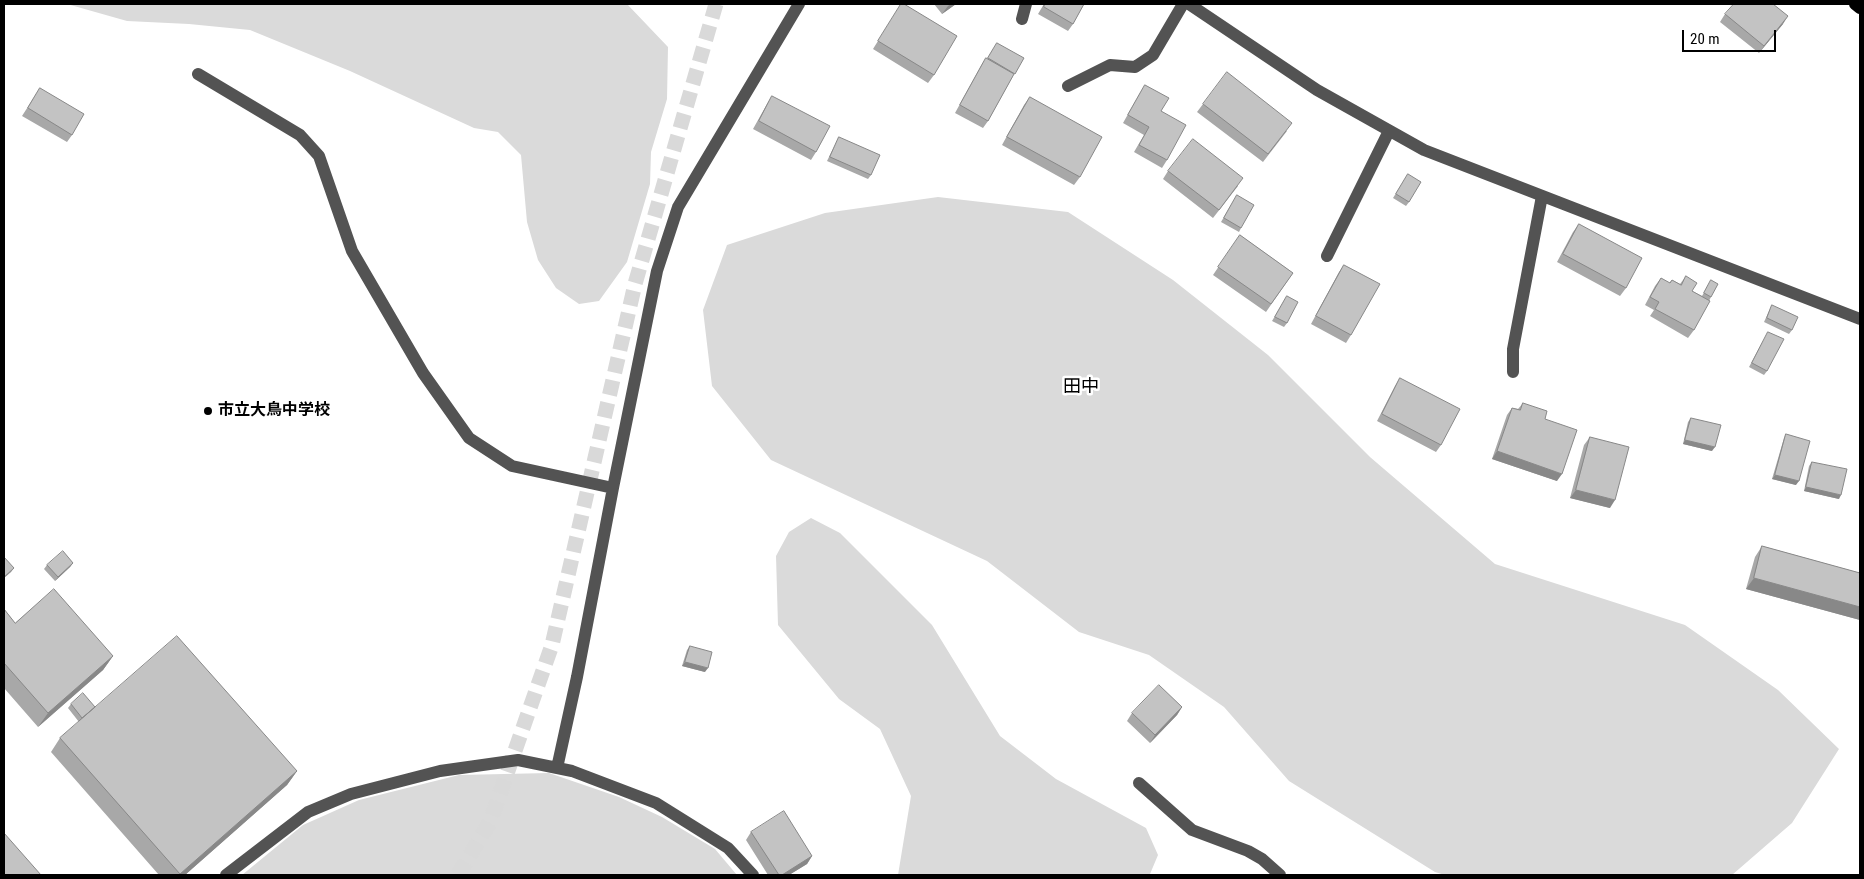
<!DOCTYPE html>
<html>
<head>
<meta charset="utf-8">
<style>
  body { margin:0 }
  #map { position:relative; width:1864px; height:879px; overflow:hidden; background:#fff; font-family:"Roboto Condensed",sans-serif }
  canvas { display:block }
  .frame { position:absolute; inset:0; border:5px solid #000; pointer-events:none }
  .scale { position:absolute; left:1682px; top:30px; width:94px; height:22px; box-sizing:border-box; border:2px solid #000; border-top:0; padding-left:6px; font-size:15px; line-height:18px; white-space:nowrap; color:#000; -webkit-text-stroke:4px #fff; paint-order:stroke }
</style>
</head>
<body>
<div id="map">
<canvas width="1864" height="879"></canvas>
<div class="frame"></div>
<div class="scale">20 m</div>
</div>
<script>
const ctx = document.querySelector('canvas').getContext('2d');
ctx.lineJoin = 'round';
function fillPath(path, color) {
  ctx.fillStyle = color;
  ctx.fill(path, 'evenodd');
}
function trace(path, color, width, dash) {
  ctx.strokeStyle = color;
  ctx.lineWidth = width;
  ctx.lineCap = dash ? 'butt' : 'round';
  ctx.setLineDash(dash || []);
  ctx.stroke(path);
}
function drawText(font, color, halo, rows, align = 'center') {
  ctx.font = font + ' "Roboto Condensed","Noto Sans JP",sans-serif';
  ctx.lineWidth = 5;
  ctx.setLineDash([]);
  ctx.textBaseline = 'middle';
  ctx.strokeStyle = halo;
  ctx.fillStyle = color;
  for (const [text, x, y, turn = 0] of rows) {
    ctx.save();
    ctx.translate(x, y);
    ctx.rotate((+turn || 0) * Math.PI / 180);
    ctx.textAlign = isNaN(turn) ? turn : align;
    if (halo) ctx.strokeText(text, 0, 0);
    ctx.fillText(text, 0, 0);
    ctx.restore();
  }
}
const green = new Path2D(`
  M67,4H627L668,47L667,99L651,152L650,184L627,262L599,301L579,304L556,288L538,260L527,222L521,155L498,132L474,128L350,71L250,30L189,24L127,21Z
  M938,197L1068,212L1173,280L1268,355L1370,457L1495,564L1685,625L1778,690L1839,749L1792,823L1732,875H1445L1435,872L1289,781L1224,707L1149,655L1079,632L987,561L771,460L712,386L703,310L727,245L825,213Z
  M811,518L840,533L932,625L1000,736L1056,779L1146,828L1158,855L1150,874L898,875L911,796L880,729L839,699L778,625L776,556L789,532Z
  M549,773L619,797L662,817L715,849L737,875H242L303,825L359,800L459,775Z`);
const highwayTunnel = new Path2D(`
  M458,875L490,822L552,645L635,284L716,4`);
const minor = new Path2D(`
  M1189,4L1317,90L1424,150L1860,319
  M1022,19L1026,4
  M198,74L300,135L319,156L352,251L423,373L469,438L512,466L613,488
  M1068,86L1110,65L1135,67L1153,55L1183,4
  M1327,256L1389,131
  M1513,372V349L1542,196
  M557,768L577,677L613,488L657,271L678,207L799,4
  M1139,783L1192,830L1248,851L1262,859L1280,875
  M226,875L308,812L351,794L440,771L518,760L572,771L656,803L728,848L753,875`);
const major = new Path2D(`
  M1855,4L1860,8`);
const wall = new Path2D(`
  M901,4L934,75L928,83L873,49Z
  M934,4H956L942,14Z
  M1044,4H1084L1073,24L1068,31L1038,14Z
  M1725,14L1783,24L1759,53L1720,22Z
  M997,43L1013,76L988,121L983,128L955,113L981,66L986,58L987,59Z
  M1145,85L1161,111L1167,160L1162,168L1134,152L1144,135L1123,123L1140,93Z
  M40,88L72,135L67,142L22,116Z
  M772,96L816,152L811,160L753,129L767,104Z
  M1030,97L1080,177L1074,185L1002,145L1024,105Z
  M1203,104L1287,131L1263,162L1197,112Z
  M839,137L871,175L868,179L827,161Z
  M1168,171L1238,186L1213,218L1163,179Z
  M1408,174L1409,202L1406,206L1393,198Z
  M1237,195L1241,228L1239,232L1221,222Z
  M1579,224L1626,288L1620,296L1557,262L1573,232Z
  M1240,235L1293,273L1266,312L1213,275Z
  M1344,265L1351,335L1346,343L1311,324L1339,272Z
  M1686,276L1692,291L1702,296L1711,280V297L1694,330L1688,338L1650,316L1654,310L1645,305L1655,286L1661,278L1669,283L1672,280L1680,284Z
  M1287,296V323L1284,327L1272,321Z
  M1772,305L1792,330L1789,334L1764,322L1770,309Z
  M1768,332L1767,371L1764,375L1749,367Z
  M1400,378L1441,445L1436,452L1377,421L1395,386Z
  M1523,403L1545,419L1557,481L1492,459L1507,415L1512,408L1518,409Z
  M1691,418L1712,451L1683,444L1688,422Z
  M1786,434L1796,485L1772,479L1784,438Z
  M1590,437L1610,508L1570,498L1584,445Z
  M1812,462L1839,499L1804,491L1809,466Z
  M1762,546L1860,573V620L1746,589L1755,557Z
  M73,563L70,567L55,581L44,569L47,565Z
  M4,609L15,623L113,656L103,670L38,727L4,688Z
  M690,646L705,672L682,666L687,650Z
  M71,704L95,707L297,771L287,785L185,875H159L51,752L60,738L79,722L68,708Z
  M1182,707L1177,715L1150,743L1127,721L1132,713Z
  M751,832L812,856L807,864L789,875H768L746,840Z`);
const shadedWall = new Path2D(`
  M951,4H956L942,14L948,6Z
  M1788,16L1783,24L1759,53L1764,46Z
  M1685,440L1715,447L1712,451L1683,444Z
  M1497,451L1562,474L1557,481L1492,459Z
  M1775,475L1799,481L1796,485L1772,479Z
  M1806,487L1841,495L1839,499L1804,491Z
  M1576,490L1615,500L1610,508L1570,498Z
  M73,563L70,567L55,581L58,577Z
  M14,568L11,572L4,578V577Z
  M1754,578L1860,607V620L1746,589Z
  M113,656L103,670L38,727L48,713Z
  M685,662L708,668L705,672L682,666Z
  M1182,707L1177,715L1150,743L1155,735Z
  M297,771L287,785L185,875H179Z
  M812,856L807,864L789,875H782Z`);
const building = new Path2D(`
  M901,4H904L957,36L934,75L878,41Z
  M1045,4H1084L1073,24L1044,7Z
  M1734,4H1773L1788,16L1764,46L1725,14Z
  M997,43L1024,58L1015,74L988,58Z
  M986,58L1014,74L988,121L960,105Z
  M1227,72L1292,123L1268,154L1203,104Z
  M1145,85L1169,98L1161,111L1186,125L1167,160L1139,145L1149,127L1128,115Z
  M40,88L84,114L72,135L28,108Z
  M772,96L830,126L816,152L759,121Z
  M1030,97L1102,137L1080,177L1007,137Z
  M839,137L880,155L871,175L830,157Z
  M1193,139L1243,178L1219,210L1168,171Z
  M1408,174L1421,182L1409,202L1396,194Z
  M1237,195L1254,205L1241,228L1224,218Z
  M1579,224L1642,258L1626,288L1563,254Z
  M1240,235L1293,273L1271,304L1218,267Z
  M1344,265L1380,284L1351,335L1316,316Z
  M1686,276L1697,283L1692,291L1710,301L1694,330L1655,309L1659,302L1650,297L1661,278L1670,283L1672,280L1681,285Z
  M1711,280L1718,284L1711,297L1704,293Z
  M1287,296L1298,302L1287,323L1275,317Z
  M1772,305L1798,317L1792,330L1767,318Z
  M1768,332L1784,339L1767,371L1752,363Z
  M1400,378L1460,409L1441,445L1382,414Z
  M1523,403L1547,411L1545,419L1577,430L1562,474L1497,451L1512,408L1520,410Z
  M1691,418L1721,425L1715,447L1685,440Z
  M1786,434L1810,441L1799,481L1775,475Z
  M1590,437L1629,447L1615,500L1576,490Z
  M1812,462L1847,469L1841,495L1806,487Z
  M1762,546L1860,573V607L1754,578Z
  M63,551L73,563L58,577L47,565Z
  M4,557L14,568L4,577Z
  M54,589L113,656L48,713L4,663V609L15,623Z
  M177,636L297,771L180,874L60,738Z
  M690,646L712,652L708,668L685,662Z
  M1159,685L1182,707L1155,735L1132,713Z
  M83,693L95,707L82,718L71,704Z
  M784,811L812,856L782,875H779L751,832Z
  M4,833L41,875H4Z`);
const markers = [
  [208,411,5,"#000"]
];
const poiNames = [
  ["市立大鳥中学校",218,411]
];
const neighbourhoodNames = [
  ["田中",1081,387]
];
fillPath(green, '#dadada');
trace(highwayTunnel, '#d9d9d9', 15, [15, 8]);
trace(minor, '#535353', 12);
trace(major, '#000', 12);
fillPath(wall, '#a8a8a8');
fillPath(shadedWall, '#888');
fillPath(building, '#c3c3c3');
trace(building, '#888', 1);
for (const [x, y, r, color] of markers) {
  const dot = new Path2D();
  dot.arc(x, y, r, 0, 2 * Math.PI);
  ctx.fillStyle = color;
  ctx.fill(dot);
  trace(dot, '#fff', 2);
}
drawText('bold 16px', '#000', '#fff', poiNames, 'left');
drawText('18px', '#000', '#fff', neighbourhoodNames);
</script>
</body>
</html>
